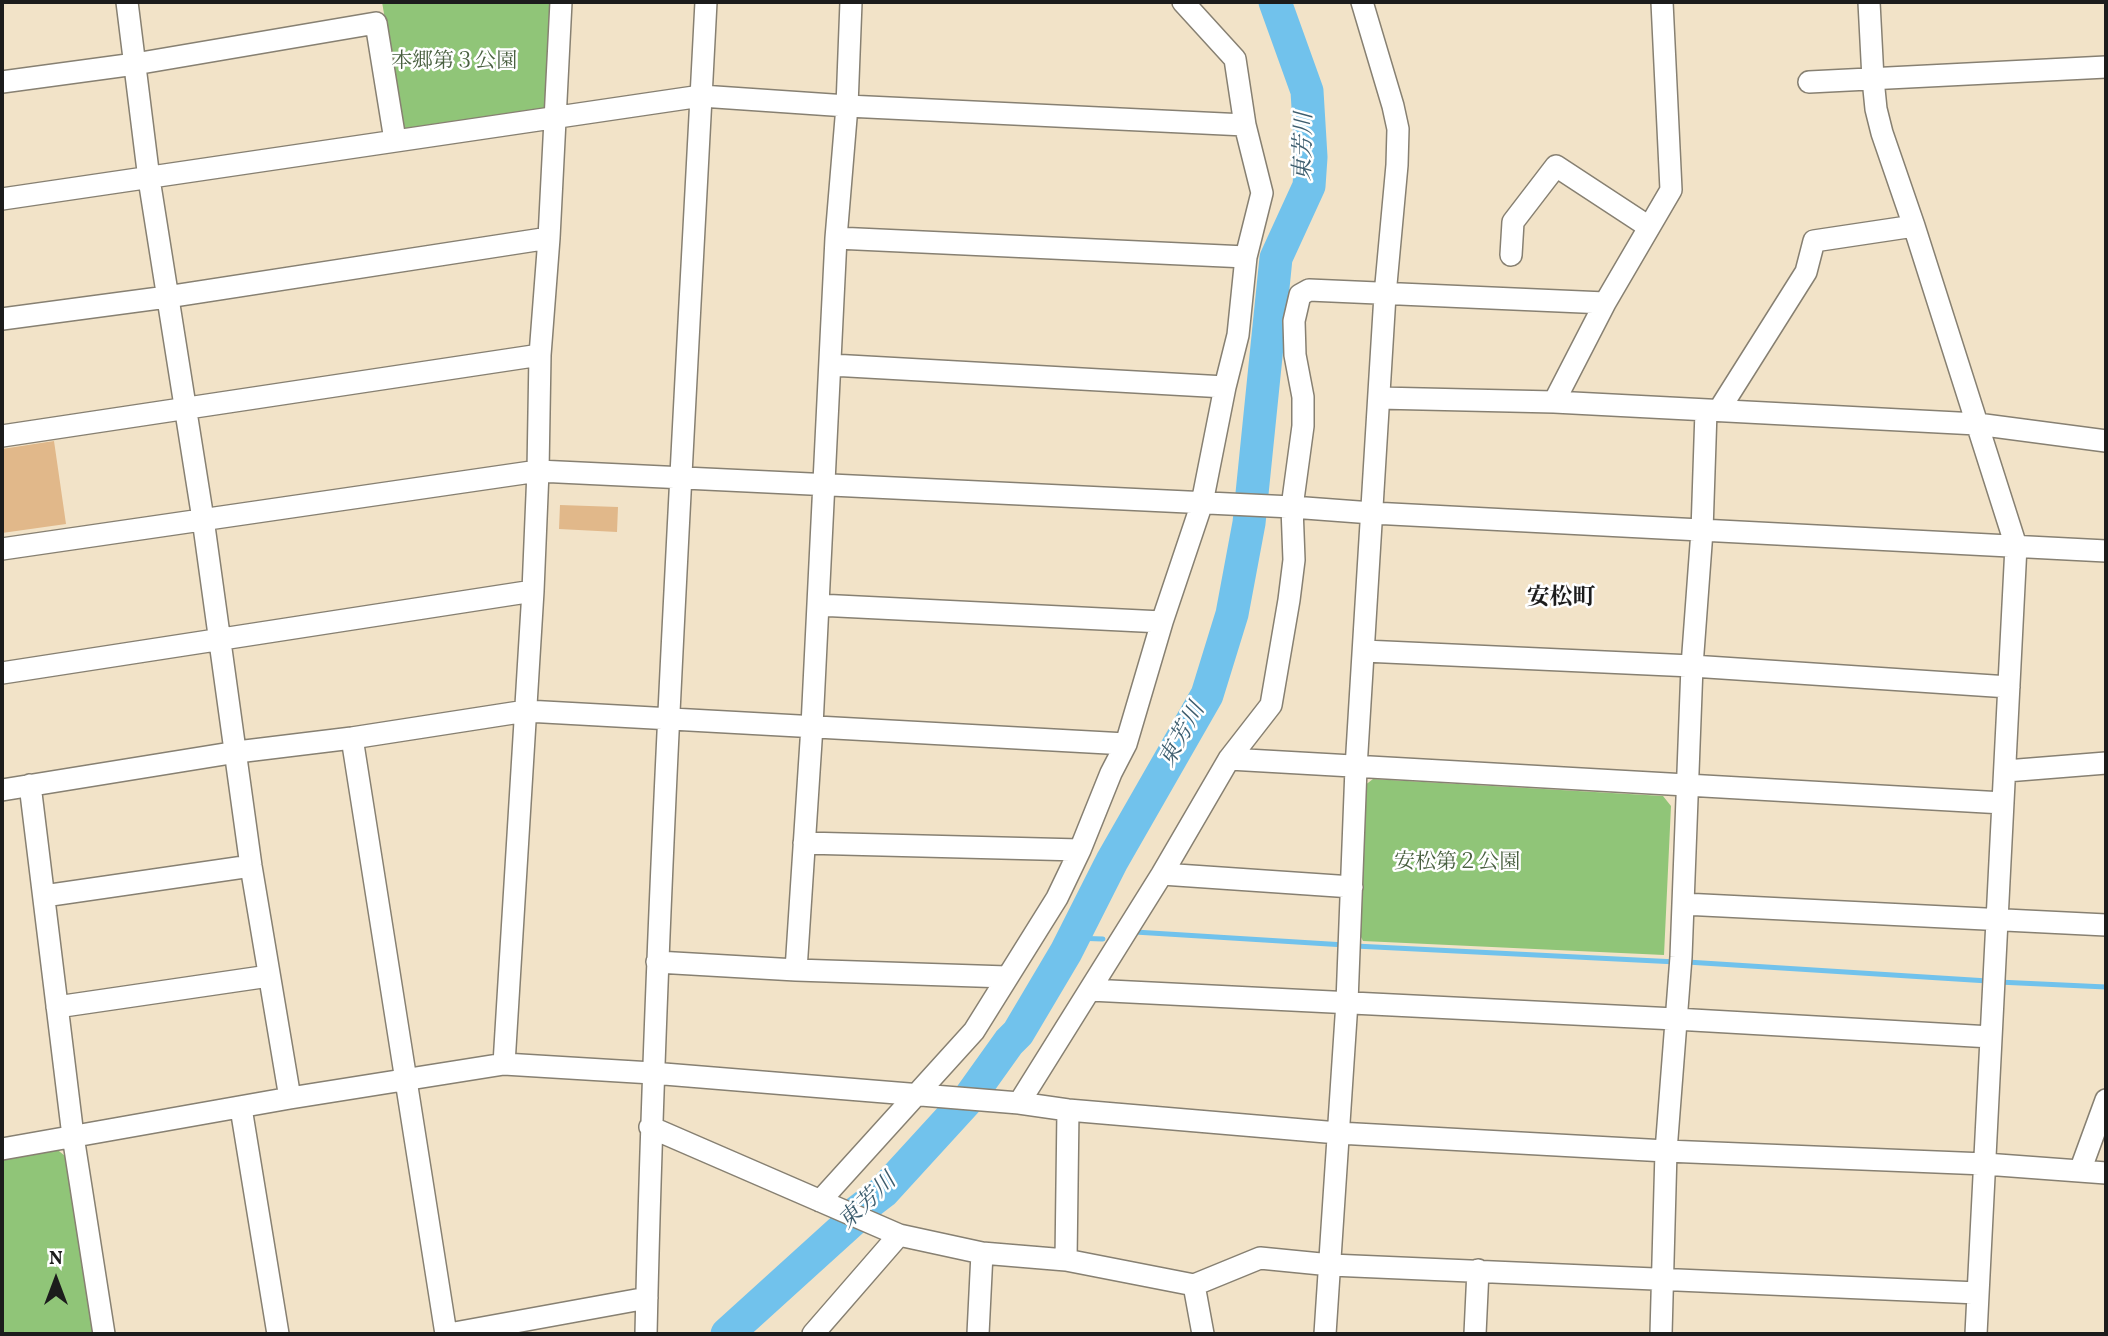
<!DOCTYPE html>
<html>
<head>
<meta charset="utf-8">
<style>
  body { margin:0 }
  #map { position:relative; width:2108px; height:1336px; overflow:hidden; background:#f2e3c8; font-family:Vollkorn,serif }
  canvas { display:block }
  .frame { position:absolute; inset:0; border:4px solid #1c1c1c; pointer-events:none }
  .north { position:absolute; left:21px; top:1245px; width:70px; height:70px; -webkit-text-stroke:5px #fff; paint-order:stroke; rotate:0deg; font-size:19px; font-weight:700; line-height:28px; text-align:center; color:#1c1c1c }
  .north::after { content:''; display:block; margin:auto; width:24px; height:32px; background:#1c1c1c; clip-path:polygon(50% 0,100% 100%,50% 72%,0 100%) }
</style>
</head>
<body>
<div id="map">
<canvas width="2108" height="1336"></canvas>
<div class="frame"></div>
<div class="north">N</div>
</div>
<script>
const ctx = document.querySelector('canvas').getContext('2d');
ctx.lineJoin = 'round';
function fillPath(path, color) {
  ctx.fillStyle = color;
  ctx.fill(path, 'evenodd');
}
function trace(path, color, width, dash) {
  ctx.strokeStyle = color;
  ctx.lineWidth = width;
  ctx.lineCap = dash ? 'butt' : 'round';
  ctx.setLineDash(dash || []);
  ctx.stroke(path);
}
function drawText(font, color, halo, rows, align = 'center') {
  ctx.font = font + ' Vollkorn,"Noto Serif JP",serif';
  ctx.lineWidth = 5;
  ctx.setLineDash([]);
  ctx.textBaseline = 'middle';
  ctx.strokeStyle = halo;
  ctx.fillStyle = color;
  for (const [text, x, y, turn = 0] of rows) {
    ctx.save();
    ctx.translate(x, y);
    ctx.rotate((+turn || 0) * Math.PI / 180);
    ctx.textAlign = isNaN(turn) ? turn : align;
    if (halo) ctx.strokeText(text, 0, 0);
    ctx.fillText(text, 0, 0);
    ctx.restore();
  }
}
const green = new Path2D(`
  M382,2H553L547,106L538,115L404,130Z
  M1373,779L1663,796L1671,806L1664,955L1363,941L1357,929L1364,786Z
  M54,1147L70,1160L95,1334H2V1156Z`);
const stream = new Path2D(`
  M1135,932L1345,945
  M1073,938L1103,939
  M1355,946L1677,962
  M1687,962L1988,981
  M1998,982L2106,987`);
const river = new Path2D(`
  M727,1334L855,1218L857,1212L883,1192L969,1098L1009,1042L1018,1033L1066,952L1112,861L1207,695L1232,614L1249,523L1276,258L1309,186L1311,157L1307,91L1275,2`);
const building = new Path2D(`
  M54,441L66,524L2,533V449Z
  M560,505L618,507L617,532L559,529Z`);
const minor = new Path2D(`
  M127,2L149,179L203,519L251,866L290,1098
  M1869,2L1873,79L1876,109L1882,133L1914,226L2016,546L1976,1334
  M2,82L135,64L376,23L395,140
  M1809,82L2106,67
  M2,199L701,96L847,106L1245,125
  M836,238L1246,257
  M1511,255L1513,222L1556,166L1649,227
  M2,319L167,297L549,238
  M831,365L1225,387
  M1379,398L1554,402L1977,424L2106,441
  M1554,402L1605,303L1671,190L1662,2
  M1719,410L1806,272L1814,241L1914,226
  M2,436L540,355
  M2,549L538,471L1292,507L1372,513L2106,551
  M818,605L1162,622
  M1364,651L1692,666L2009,687
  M2,673L533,591
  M352,738L446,1334
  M1229,759L2003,803
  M2006,771L2106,763
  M30,785L73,1136L104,1334
  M2,790L237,752L352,738L526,711L1126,744
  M804,843L1080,850
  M1162,874L1352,887
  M44,896L251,866
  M1683,904L2106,925
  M657,962L796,970L1007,977
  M796,970L812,726L836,238L847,106L851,2
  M1090,990L1675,1019L1991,1037
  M57,1007L269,976
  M504,1064L533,591L538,471L540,355L549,238L561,2
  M1019,1103L1162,874L1229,759L1271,705L1289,600L1294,560L1292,507L1303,426V397L1295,355L1294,321L1300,295L1309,290L1605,303
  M241,1108L278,1334
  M650,1127L899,1235L982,1253L1066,1260L1194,1285L1260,1258L1331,1265L1978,1293
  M2,1149L290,1098L504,1064L652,1073L1019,1103L1068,1110L1338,1133L1666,1151L1985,1164L2106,1173
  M2080,1171L2106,1100
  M820,1201L974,1031L1057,898L1080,850L1111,773L1126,744L1162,622L1202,503L1225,387L1238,335L1246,257L1262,193L1245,125L1235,59L1183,2
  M1066,1260L1068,1110
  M1194,1285L1203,1334
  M449,1334L647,1298
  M646,1334C656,890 683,446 706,2
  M813,1334L899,1235
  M978,1334L982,1253
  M1325,1334L1347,1002L1356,768L1385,295L1397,165L1398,129L1393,106L1362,2
  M1475,1334L1478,1270
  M1661,1334L1666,1151L1681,957L1692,666L1702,531L1706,411`);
const parkNames = [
  ["本郷第３公園",454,63],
  ["安松第２公園",1457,864]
];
const waterNames = [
  ["東芳川",1306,147,-89],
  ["東芳川",1184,736,-61],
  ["東芳川",869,1203,-44]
];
const neighbourhoodNames = [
  ["安松町",1561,600]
];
fillPath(green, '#90c578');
trace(stream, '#71c2ec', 5);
trace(river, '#71c2ec', 33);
fillPath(building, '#e1b88a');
trace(minor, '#878072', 24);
trace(minor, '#fff', 21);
drawText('21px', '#4a6041', '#fff', parkNames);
drawText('italic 23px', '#3e5e6f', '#fff', waterNames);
drawText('bold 23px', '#1c1c1c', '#fff', neighbourhoodNames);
</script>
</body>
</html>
